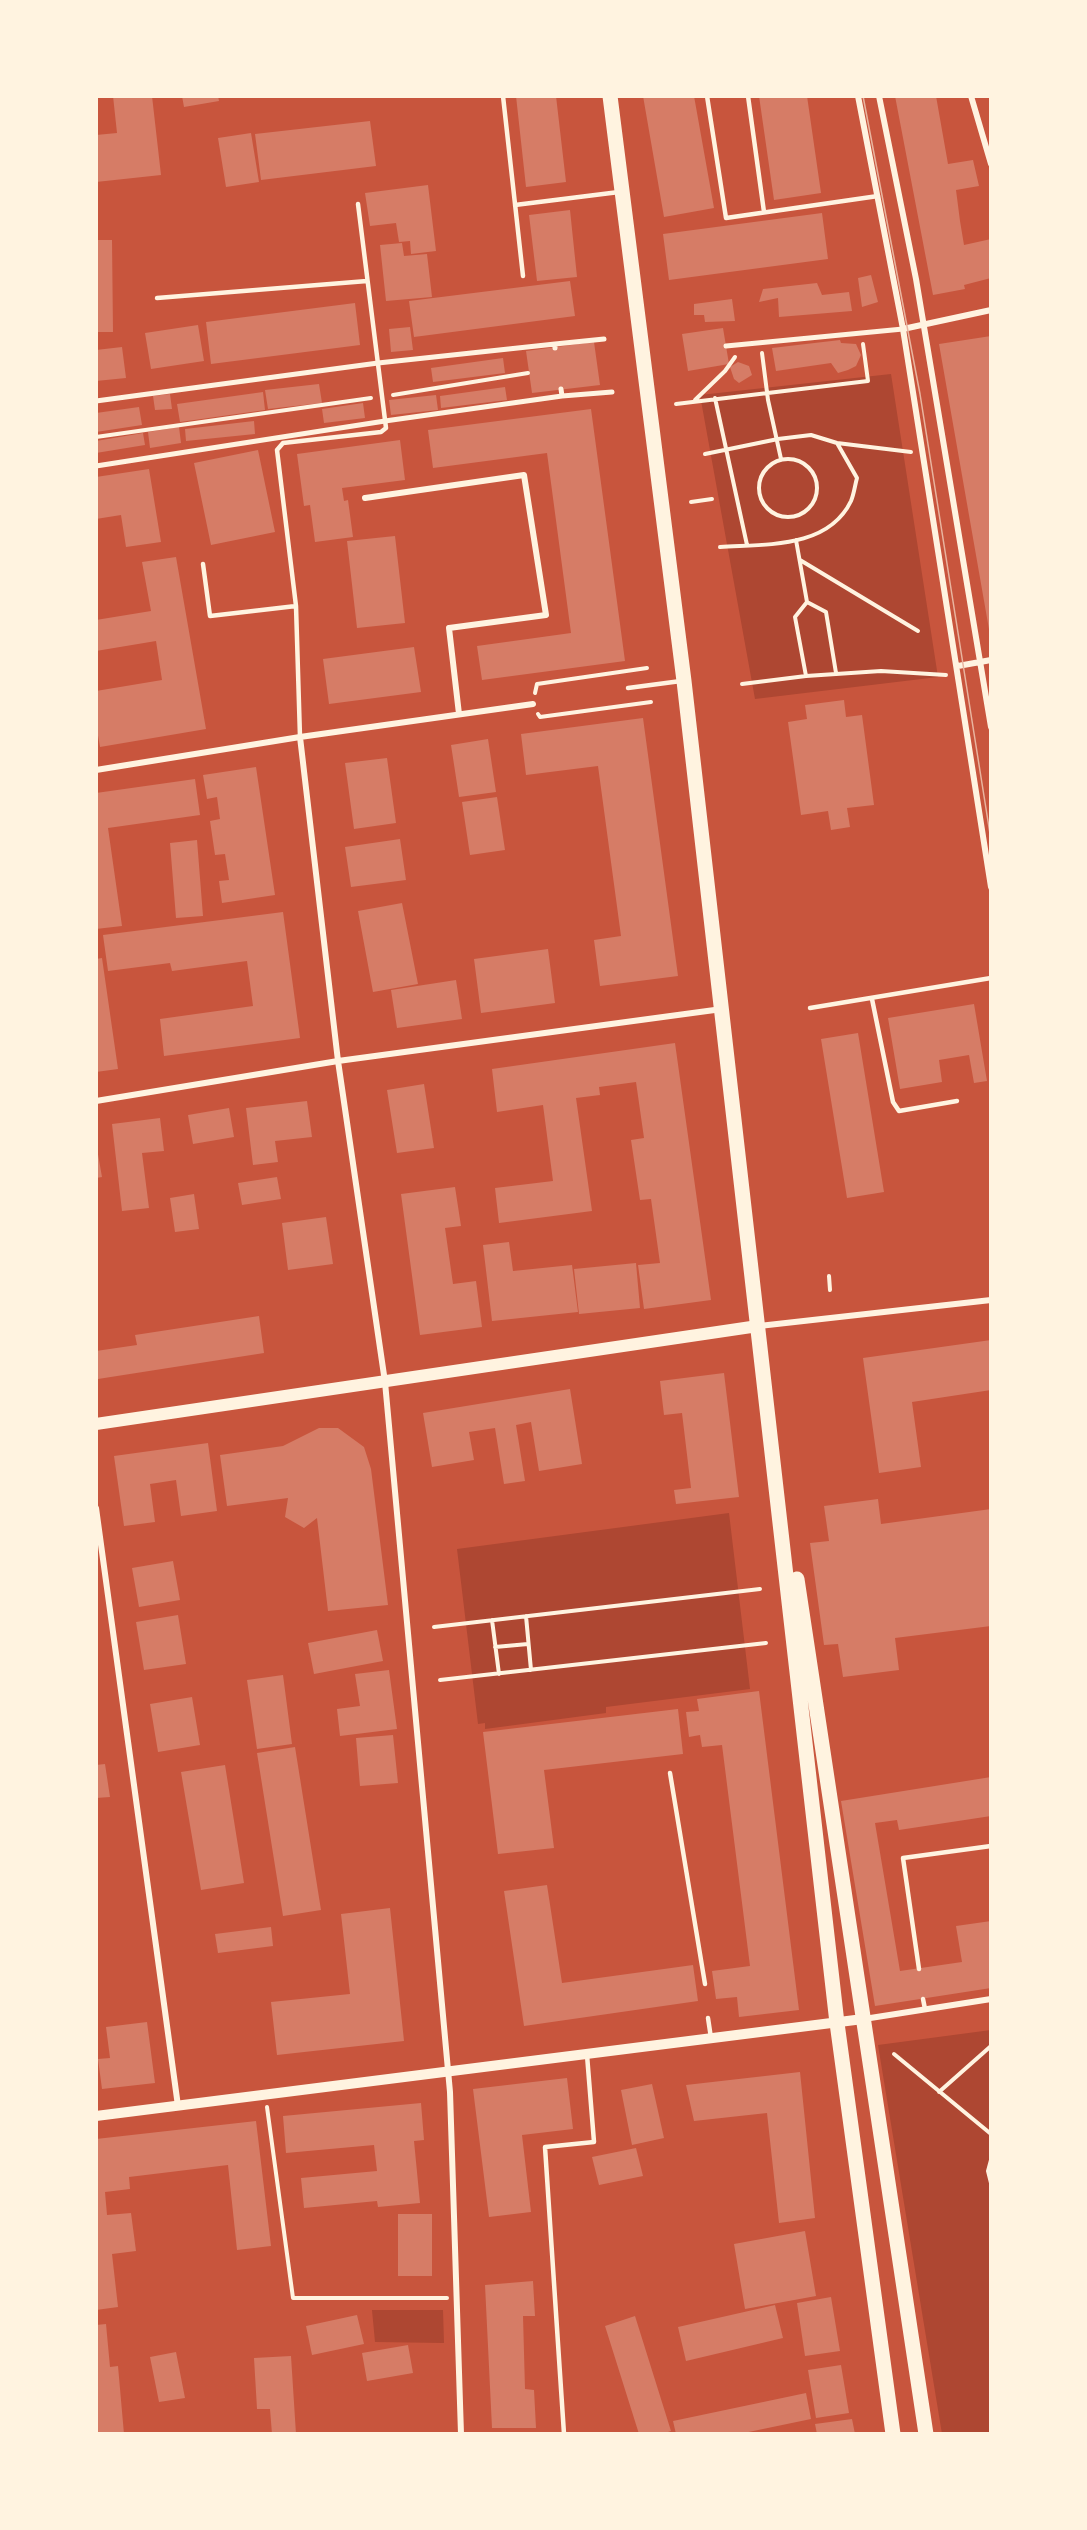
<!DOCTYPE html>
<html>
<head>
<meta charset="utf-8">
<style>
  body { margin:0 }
  #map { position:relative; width:1087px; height:2530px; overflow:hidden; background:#c8553d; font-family:"Times New Roman",serif }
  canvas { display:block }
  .frame { position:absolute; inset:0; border:98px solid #fff3e0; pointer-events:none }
</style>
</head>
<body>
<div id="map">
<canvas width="1087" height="2530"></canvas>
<div class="frame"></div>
</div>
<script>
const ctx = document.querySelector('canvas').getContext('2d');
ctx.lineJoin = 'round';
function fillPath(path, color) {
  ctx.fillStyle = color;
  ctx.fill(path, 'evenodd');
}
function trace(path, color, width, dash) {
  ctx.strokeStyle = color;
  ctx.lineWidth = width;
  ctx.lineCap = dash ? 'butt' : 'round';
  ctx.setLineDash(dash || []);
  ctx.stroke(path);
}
const green = new Path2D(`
  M891,374L938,677L755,699L700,395Z
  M729,1513L750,1689L606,1707V1713L485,1729V1723L478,1724L457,1549Z
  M991,2030V2434H942L878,2045Z
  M372,2310H443L444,2343L375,2342Z`);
const building = new Path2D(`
  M113,96H152L161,175L96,182V135L117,133Z
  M182,96H218L219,101L184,107Z
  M516,96H556L566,182L526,187Z
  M643,96H694L714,208L664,217Z
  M759,96H807L821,193L774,200Z
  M895,96H936L948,164L973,160L979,186L956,190L960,221L964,245L991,239V278L964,285L965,289L933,295Z
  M370,121L376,166L261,180L255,134Z
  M251,133L259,182L226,187L218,138Z
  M428,185L436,251L411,254L410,241L399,242L396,223L370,226L365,193Z
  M570,210L577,277L537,281L529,215Z
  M822,213L828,259L669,280L663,234Z
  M96,240H112L113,332H96Z
  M402,243L404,256L427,254L432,297L386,301L380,245Z
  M871,275L878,302L862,307L858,278Z
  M570,281L575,316L414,337L409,301Z
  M817,283L822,295L849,292L852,311L779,317L778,298L759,302L763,289Z
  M732,299L735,321L705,322L704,315H694V304Z
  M355,303L360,345L211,364L206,322Z
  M198,325L204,361L151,369L145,333Z
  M410,327L413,350L391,352L389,329Z
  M723,328L729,364L688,371L682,334Z
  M991,336V635H990L939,344Z
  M840,340L841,343L856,344L861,355L856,366L848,370L838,373L831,363L776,371L772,348Z
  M594,342L600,385L532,393L526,351Z
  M122,347L126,378L96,381V350Z
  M503,358L505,373L433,382L431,368Z
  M738,362L749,366L752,375L739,383L734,379L730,367Z
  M319,384L322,403L268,409L265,390Z
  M505,387L507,400L441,408L440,396Z
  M263,392L265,410L180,422L177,404Z
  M170,394L172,409L155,410L153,396Z
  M436,395L438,410L391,415L389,400Z
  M363,403L365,418L324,423L322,409Z
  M139,407L142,425L96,432V413Z
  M591,409L625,661L482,680L477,646L571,633L547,453L433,468L428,430Z
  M254,421L255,434L186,441L185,429Z
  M179,427L181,443L150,448L148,432Z
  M143,433L145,445L96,453V441Z
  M400,440L405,480L342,488L344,501L348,500L353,537L315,542L310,505L304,506L297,454Z
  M258,450L275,532L211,545L194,463Z
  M149,469L161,542L126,547L121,515L96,519V477Z
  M395,536L405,623L357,628L347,541Z
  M176,557L206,729L100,747L96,724V691L162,680L156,641L96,651V620L151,611L142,562Z
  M414,647L421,692L329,704L323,659Z
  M844,700L846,717L862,715L874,805L847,808L850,827L831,830L828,811L801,815L788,722L807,719L805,705Z
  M643,718L678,976L600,986L594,940L621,936L598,766L526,775L521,734Z
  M488,739L496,792L459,797L451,745Z
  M387,758L396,823L354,829L345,763Z
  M256,767L275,895L222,903L219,881L229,880L225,854L215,855L210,821L220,819L217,797L207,799L203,775Z
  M195,779L200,815L108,828L122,926L96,929V793Z
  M497,797L505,850L470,855L462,802Z
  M400,839L406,880L351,887L345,847Z
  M197,840L203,916L176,918L170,843Z
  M402,903L418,984L373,992L358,911Z
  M283,912L300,1038L164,1056L160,1019L253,1006L247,961L172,971L170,963L108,971L103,935Z
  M548,949L555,1003L481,1013L474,959Z
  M102,958L118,1069L96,1072V959Z
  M456,980L462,1019L397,1028L391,990Z
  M974,1004L987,1081L974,1083L969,1055L939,1060L942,1082L900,1089L888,1018Z
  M858,1033L884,1192L847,1198L821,1039Z
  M675,1043L711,1300L644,1309L638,1265L660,1263L651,1199L640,1200L631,1140L644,1138L636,1082L599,1087L600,1095L576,1098L592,1211L499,1223L495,1188L553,1181L543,1105L497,1112L492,1069Z
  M424,1084L434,1148L397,1153L387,1090Z
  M307,1101L312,1137L275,1141L278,1162L253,1165L246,1108Z
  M229,1108L234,1137L193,1144L188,1115Z
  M160,1118L164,1151L142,1153L149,1208L122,1211L112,1124Z
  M96,1143L102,1177L96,1178Z
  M277,1177L281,1199L242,1205L238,1183Z
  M455,1187L461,1226L445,1228L453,1284L476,1281L482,1327L420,1335L401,1194Z
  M194,1194L199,1229L175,1232L170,1198Z
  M326,1217L333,1264L288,1270L282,1223Z
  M509,1242L513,1271L572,1265L578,1312L492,1321L483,1245Z
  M636,1263L640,1308L579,1314L574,1269Z
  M259,1316L264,1353L98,1379L96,1351L137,1345L135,1335Z
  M991,1340V1390L912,1402L921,1467L879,1473L863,1358Z
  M724,1373L739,1497L676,1504L674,1490L691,1488L682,1413L664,1415L660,1381Z
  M570,1389L582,1464L539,1471L531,1422L516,1425L525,1481L504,1484L495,1428L469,1432L474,1460L432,1467L423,1413Z
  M319,1428H338L364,1447L371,1469L388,1605L328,1611L317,1518L304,1528L285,1517L288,1498L227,1506L220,1455L283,1446Z
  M208,1443L217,1511L181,1516L176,1480L150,1484L155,1522L124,1526L114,1456Z
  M878,1499L881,1524L991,1509V1626L895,1638L899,1670L843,1677L838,1644L824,1645L810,1543L829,1541L824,1506Z
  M173,1561L180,1600L139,1607L132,1568Z
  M178,1615L186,1664L144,1670L136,1622Z
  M377,1630L383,1661L314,1674L308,1643Z
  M389,1670L397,1729L340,1736L337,1709L360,1706L355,1674Z
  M283,1675L292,1744L257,1749L247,1680Z
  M759,1691L799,2010L739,2017L737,1997L716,1999L712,1971L750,1966L722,1745L702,1747L700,1735L689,1737L686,1712L699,1711L697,1699Z
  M192,1697L200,1745L158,1752L150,1704Z
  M678,1709L683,1754L544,1770L554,1848L498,1854L483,1732Z
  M393,1735L398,1783L360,1786L356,1738Z
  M295,1747L321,1910L283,1916L257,1753Z
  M105,1764L110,1797L96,1798V1765Z
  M225,1765L244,1883L201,1890L181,1772Z
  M991,1777V1816L899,1830L897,1820L875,1823L900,1971L962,1962L956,1926L991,1921V1988L875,2006L841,1801Z
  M547,1885L562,1983L693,1965L698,2001L524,2026L504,1891Z
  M390,1908L404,2041L277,2055L271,2002L350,1994L341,1914Z
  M271,1927L273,1946L218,1953L215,1934Z
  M147,2022L155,2083L102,2089L98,2059L110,2058L106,2027Z
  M800,2072L815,2218L779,2223L767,2113L694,2121L686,2085Z
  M567,2078L573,2129L522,2135L531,2212L489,2217L473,2089Z
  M652,2084L664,2138L632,2145L621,2090Z
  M421,2103L424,2140L414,2141L420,2203L378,2207L377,2201L304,2208L301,2178L377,2171L374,2145L286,2153L283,2116Z
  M256,2121L271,2246L237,2250L228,2165L129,2177L130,2189L105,2192L107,2215L131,2213L136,2251L112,2254L118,2307L96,2310V2139Z
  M636,2148L643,2176L599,2185L592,2157Z
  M398,2214H432V2276H398Z
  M805,2231L816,2296L745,2309L734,2244Z
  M533,2281L535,2316H523L525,2389L534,2390L536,2428H492L485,2285Z
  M831,2297L840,2351L805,2356L797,2303Z
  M775,2305L783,2338L686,2361L678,2327Z
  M357,2315L364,2344L312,2355L306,2326Z
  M635,2316L671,2431L662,2434H639L605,2326Z
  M106,2324L110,2367L118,2366L124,2434H96V2325Z
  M408,2345L413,2373L367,2381L362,2353Z
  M176,2352L185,2398L159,2402L150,2357Z
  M291,2356L296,2434H272L270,2409H257L254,2358Z
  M841,2365L849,2413L816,2418L808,2370Z
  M806,2393L811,2419L739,2434H676L673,2421Z
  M852,2419L855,2434H817L815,2424Z`);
const path = new Path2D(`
  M762,353L768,400L781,459
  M393,395L528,373
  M715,398L747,545
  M695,400L725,371L735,357
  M676,404L868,381L863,344
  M96,437L371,398
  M705,454L778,439L811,435L837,443L911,452
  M759 488a29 29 0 1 1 58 0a29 29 0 1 1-58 0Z
  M691,502L712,499
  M796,540L807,602L826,612L836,673
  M720,547C765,544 828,549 851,501C854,494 855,485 857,478L837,443
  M800,560L918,631
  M806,676L881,671L946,675
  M742,684L806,676L795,617L807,602
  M535,693L537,684L647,668
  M538,714L540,717L651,702
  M829,1276L830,1290
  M526,1616L531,1670
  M492,1620L499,1674
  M434,1627L760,1589
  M495,1647L528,1644
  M440,1680L766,1643
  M894,2054L991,2134
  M939,2092L991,2046
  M267,2107L293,2298H447
  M991,2160L988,2171L991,2183`);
const service = new Path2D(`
  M503,96L523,276
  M707,96L726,218L878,196
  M748,96L764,212
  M515,205L619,192
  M157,298L367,281
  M203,564L210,616L296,606
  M628,688L681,681
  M300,737L296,606L277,450L283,443L381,432L386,428L358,204
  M872,999L893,1102L899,1111L957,1101
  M810,1008L991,978
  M670,1773L705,1984
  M919,1969L903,1858L991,1846
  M923,1999L925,2009
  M708,2018L711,2038
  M564,2434L545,2147L594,2142L587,2055`);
const pedestrian = new Path2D(`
  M555,344L604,339
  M726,346L903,329
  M562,396L612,392
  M96,401L378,363L555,344V348
  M96,466L385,421L562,396L561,389`);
const minor = new Path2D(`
  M858,96L903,329L991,887
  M879,96L916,279L991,727
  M971,96L991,164
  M903,329L991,310
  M365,498L524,475L546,615L449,628L459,714
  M958,666L991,660
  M300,737L338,1061L385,1382L450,2092L461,2434
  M96,770L300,737L533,704
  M96,1101L338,1061L722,1009
  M759,1326L991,1300
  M96,1508L178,2106
  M864,2019L991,1999`);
const tertiary = new Path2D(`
  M96,2116L863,2019`);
const secondary = new Path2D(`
  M96,1424L758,1326`);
const primary = new Path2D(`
  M610,96L684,681L837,2023L893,2434
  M797,1579L926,2434`);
const tram = new Path2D(`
  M863,96L920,394L991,840`);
fillPath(green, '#ae4732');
fillPath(building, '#d67c66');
trace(path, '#fff3e0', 4);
trace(service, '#fff3e0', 4.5);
trace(pedestrian, '#fff3e0', 5);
trace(minor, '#fff3e0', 6);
trace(tertiary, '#fff3e0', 10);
trace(secondary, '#fff3e0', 12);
trace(primary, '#fff3e0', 15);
trace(tram, '#e9b49f', 1.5);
</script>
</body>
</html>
